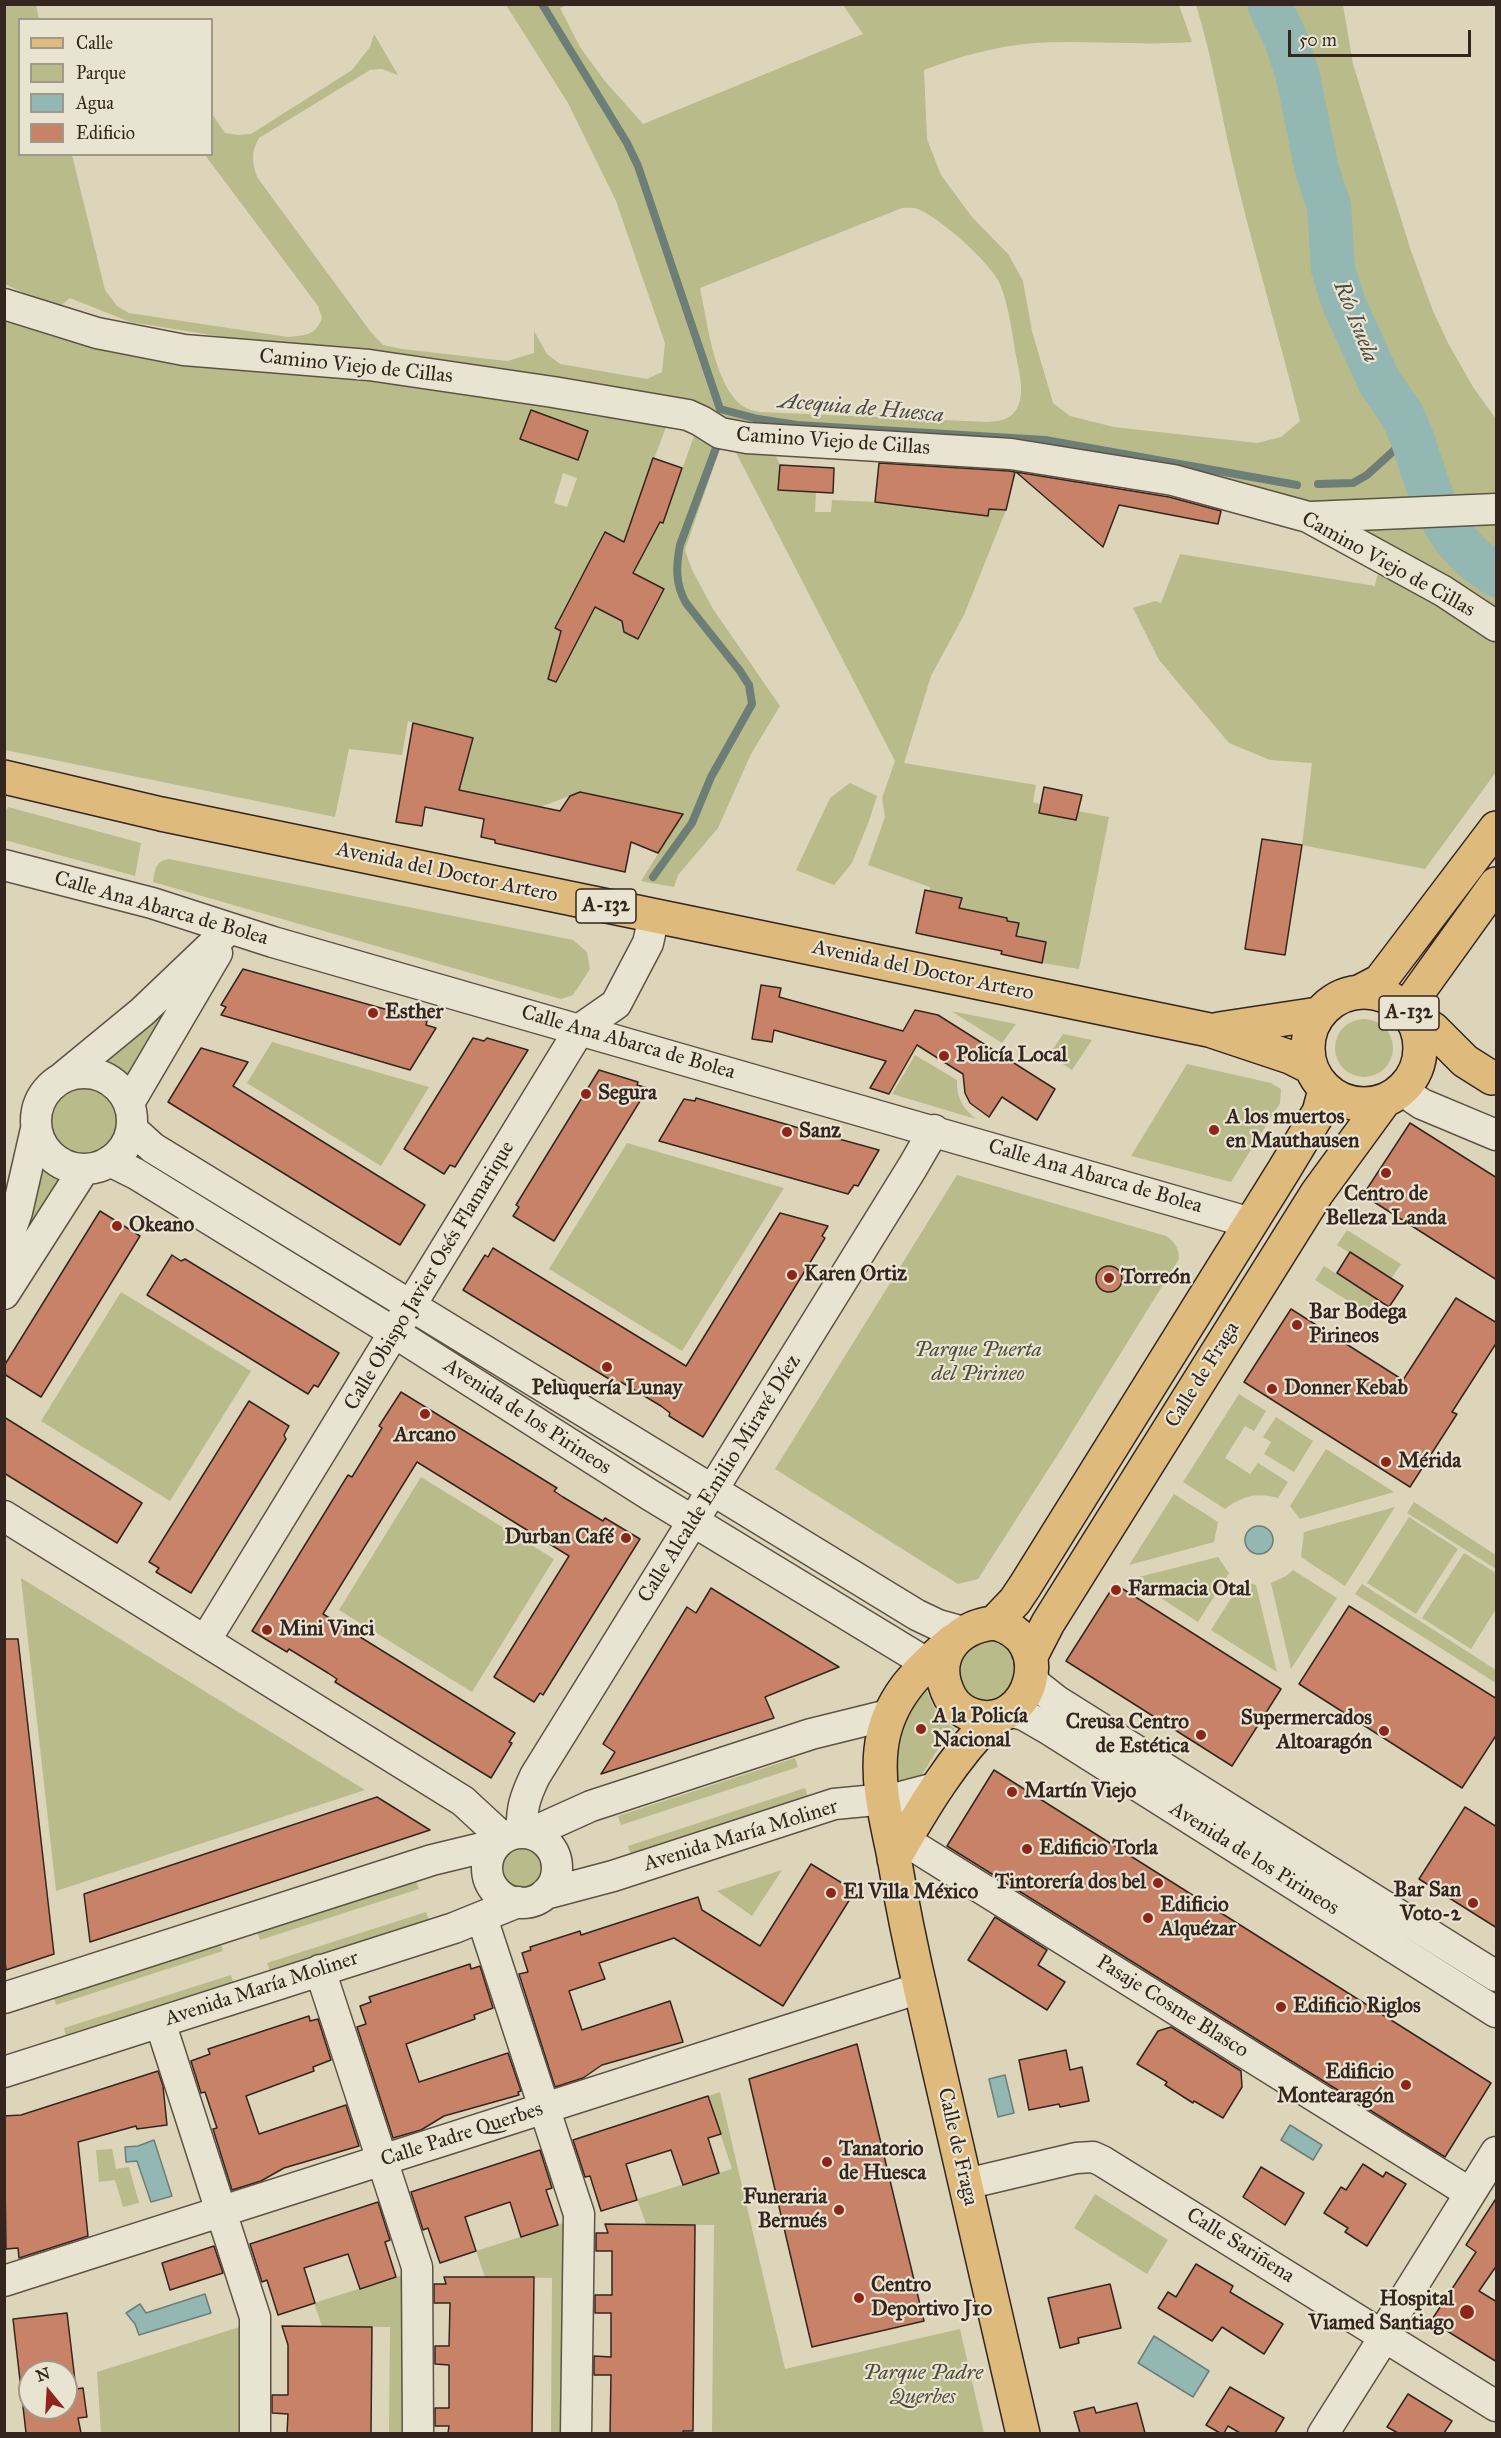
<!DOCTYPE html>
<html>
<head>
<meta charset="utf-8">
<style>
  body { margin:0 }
  #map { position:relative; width:1501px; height:2438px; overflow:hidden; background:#ddd5ba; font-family:"IM FELL Great Primer",serif }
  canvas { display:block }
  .frame { position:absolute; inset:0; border:6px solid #34261e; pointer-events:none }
  .legend { position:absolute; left:18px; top:18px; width:195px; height:138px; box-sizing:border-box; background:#e9e4d2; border:2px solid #a1988a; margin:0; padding:8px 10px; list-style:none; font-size:18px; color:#34261e }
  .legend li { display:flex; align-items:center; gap:12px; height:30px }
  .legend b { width:30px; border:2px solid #a1988a }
  .north { position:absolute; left:18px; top:2360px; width:60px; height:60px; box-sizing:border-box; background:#e9e4d2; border:2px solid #a1988a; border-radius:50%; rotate:342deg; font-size:16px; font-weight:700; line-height:24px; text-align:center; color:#34261e }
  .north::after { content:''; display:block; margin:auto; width:21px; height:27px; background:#8f2418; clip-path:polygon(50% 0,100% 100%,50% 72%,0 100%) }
  .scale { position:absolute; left:1288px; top:30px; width:183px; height:27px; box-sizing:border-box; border:3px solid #34261e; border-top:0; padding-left:8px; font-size:18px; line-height:21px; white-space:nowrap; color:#34261e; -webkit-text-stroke:4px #e9e4d2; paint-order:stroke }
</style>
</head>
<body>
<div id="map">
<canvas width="1501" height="2438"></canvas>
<div class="frame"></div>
<ul class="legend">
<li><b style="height:8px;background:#deba7d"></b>Calle</li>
<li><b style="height:16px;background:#b9bb8a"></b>Parque</li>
<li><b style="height:16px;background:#93b8b3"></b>Agua</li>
<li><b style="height:16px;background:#c88268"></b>Edificio</li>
</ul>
<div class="north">N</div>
<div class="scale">50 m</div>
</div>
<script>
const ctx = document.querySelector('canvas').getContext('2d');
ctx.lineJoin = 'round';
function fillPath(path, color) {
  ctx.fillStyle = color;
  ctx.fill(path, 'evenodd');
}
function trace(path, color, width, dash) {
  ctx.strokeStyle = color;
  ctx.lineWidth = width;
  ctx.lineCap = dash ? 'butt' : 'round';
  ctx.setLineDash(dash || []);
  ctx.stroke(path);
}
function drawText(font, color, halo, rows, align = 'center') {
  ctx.font = font + ' "IM FELL Great Primer",serif';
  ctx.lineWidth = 4.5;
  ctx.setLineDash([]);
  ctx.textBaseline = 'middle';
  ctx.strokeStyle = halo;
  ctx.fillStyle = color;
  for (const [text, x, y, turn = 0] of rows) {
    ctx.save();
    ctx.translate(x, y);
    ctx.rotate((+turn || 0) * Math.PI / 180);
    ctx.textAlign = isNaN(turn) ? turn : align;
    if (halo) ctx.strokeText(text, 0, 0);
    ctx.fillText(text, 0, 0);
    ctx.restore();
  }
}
const green = new Path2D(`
  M4,5H36L39,19L20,20V154L72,155L105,290L117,306L129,313L288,337C306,335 315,336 322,318L318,306L205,155L212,154V114L225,133L238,135L251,134L352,70L370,47L374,34L398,75L382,69L370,70L259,138C251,152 252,161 257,177L370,331L383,345L402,349L507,361L534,353V331L547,354L560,364L647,379L662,372L665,343L616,201L568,103L506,5H567L560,8L580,47L604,80L643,124L863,34L843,5H1179L1192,42C1140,46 1087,40 1035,43C997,46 960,56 924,70L927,139L941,175L972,217L1008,254L1023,281L1032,331L1053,403L1070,416L1114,427L1257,443L1281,437L1300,421C1279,334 1252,248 1232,160C1220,108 1212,56 1196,5H1343L1353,64L1410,248L1433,311L1448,343L1473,387L1496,419V618L1294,501L745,432L311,351L130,322L70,298L57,309L5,284ZM902,208C908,208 915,207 920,210C941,219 991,263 1000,284C1009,307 1012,332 1016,356C1019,372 1026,395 1016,410C1010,420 998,421 988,422L760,412C756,411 750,410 746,408C715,391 707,321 700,288Z
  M4,315L547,400L666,427L634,513L663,523L694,436L721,445L685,550L692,570L713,609L780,706L751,754L718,828L678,875L674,887L641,881L683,814L580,792L540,807L459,790L473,738L408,721L402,755L349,749L335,817L5,750ZM563,473L577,478L567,507L554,503Z
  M731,443L773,450L780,465L778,490L816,492L815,512H831L832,500L875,502L988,515L989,509L1006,510L964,615L931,676L904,763L1036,785L1033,802L1040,804L1039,813L1062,808L1109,817L1079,969L1042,963L1046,942L1016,936L1019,923L1007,921V918L973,911L949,909L930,891V887L868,865L885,817L882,798L895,761Z
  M1180,554L1375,586L1377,576L1382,572L1496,633V772L1425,869L1302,845L1312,763L1270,760L1229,743L1159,660L1133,608L1155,601L1161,603Z
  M850,783L877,796L869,821L852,863L834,885L796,870L830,798Z
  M8,807L141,843L135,876L5,840V813Z
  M169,859L573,940L587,952L590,969L573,995L561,999L153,882C155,870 155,861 169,859Z
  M196,968L130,1081L115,1068L97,1061Z
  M951,1011L1016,1024L1002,1043Z
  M1335 1048a29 29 0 1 1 58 0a29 29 0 1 1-58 0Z
  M1063,1034L1092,1040L1072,1070L1049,1055Z
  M272,1042L429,1087L381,1166L247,1083Z
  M915,1055L957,1080C956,1097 963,1109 976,1119L892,1094Z
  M1187,1064L1271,1083L1281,1089L1280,1103L1231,1182L1131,1156Z
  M47 1121a37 37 0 1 1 74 0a37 37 0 1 1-74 0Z
  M627,1143L784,1188L682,1351L549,1269Z
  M39,1161L49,1170L65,1178L5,1272Z
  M957,1175L1166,1236C1175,1242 1179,1248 1179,1259L1062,1448L978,1579L958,1584L775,1469Z
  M1347,1230L1401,1264L1391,1279L1337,1245Z
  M1324,1266L1378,1300L1369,1314L1315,1280Z
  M121,1292L251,1371L170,1501L41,1421Z
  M1239,1394L1266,1411L1254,1431L1245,1426L1225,1458L1250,1474L1258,1463L1288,1482L1278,1498C1257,1492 1242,1496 1225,1509L1183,1482Z
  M1276,1417L1313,1441L1294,1472L1264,1454L1271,1442L1263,1437Z
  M1326,1449L1394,1492L1300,1519L1290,1506Z
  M421,1477L554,1559L472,1692L339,1610Z
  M1174,1494L1218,1522L1214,1542L1129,1565Z
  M1414,1502L1496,1555V1569L1407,1513Z
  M1395,1507L1345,1586L1301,1557L1304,1532Z
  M1409,1517L1458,1549L1416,1614L1367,1583Z
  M1464,1553L1496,1573V1609L1471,1649L1422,1618Z
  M1218,1557L1229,1573L1198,1622L1131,1579Z
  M1293,1570L1337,1598L1291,1669L1271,1583L1286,1576Z
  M21,1578L365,1790L56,1891Z
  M1242,1581L1256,1585L1277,1672L1211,1630Z
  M1362,1584L1496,1670V1683L1355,1594Z
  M993,1640L1001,1641L1018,1659L1012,1692L987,1705L963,1692C957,1664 961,1645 993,1640Z
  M925,1682C929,1703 938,1717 955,1729L936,1752L920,1778L898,1790C895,1747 904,1719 925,1682Z
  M795,1758L798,1767L621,1825L618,1816Z
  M805,1788L808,1797L631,1855L628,1846Z
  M502 1867a20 20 0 1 1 40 0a20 20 0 1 1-40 0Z
  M782,1870L752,1916L717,1891Z
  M416,1881L419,1889L260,1940L257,1932Z
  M426,1912L429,1920L270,1971L267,1963Z
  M221,1944L223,1951L56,2005L54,1997Z
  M231,1975L233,1982L66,2036L64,2028Z
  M720,2092L785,2369L960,2329L984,2433H712L714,2225L646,2224L637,2199L732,2169L708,2096Z
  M112,2149L116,2169L129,2167L139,2203L123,2207L115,2180L99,2182L96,2150Z
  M1095,2194L1168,2240L1147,2274L1074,2228Z
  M570,2221L566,2433H551L552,2278L485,2277L476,2251Z
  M409,2273L408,2433H389L390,2327L322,2326L314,2303Z
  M246,2325L245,2433H101L97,2372Z`);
const water = new Path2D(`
  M1245 1540a14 14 0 1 1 28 0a14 14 0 1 1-28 0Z
  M1005,2075L1014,2113L998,2117L989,2079Z
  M1290,2125L1322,2145L1313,2160L1281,2140Z
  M154,2140L172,2196L151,2202L137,2161L126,2162L125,2147L138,2146Z
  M205,2294L211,2313L139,2335L135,2324L126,2313L140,2304L146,2313Z
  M1154,2336L1209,2371L1193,2397L1138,2363Z`);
const stream = new Path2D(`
  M542,4L627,143L638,166L720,409L758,419L797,425L1045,440L1297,485
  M1318,484L1353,483L1367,475L1411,435
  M653,877L692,823L711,777L752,704L749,685L740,671L686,603C675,584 676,566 680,545L719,440`);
const river = new Path2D(`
  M1269,4L1287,42L1298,77L1317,170L1329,206L1333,269L1344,304L1380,383L1401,413L1411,435L1431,495L1445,524L1455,539L1474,559L1496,575`);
const building = new Path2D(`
  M531,410L588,431L578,460L520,439Z
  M653,458L682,468L663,523L660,522L633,573L664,589L638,639L624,632L622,621L595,607L556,682L548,679L561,631L555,628L605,532L624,542Z
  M879,463L1009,471L1015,472L1006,510L989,509L988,516L875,502Z
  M780,465L834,468L833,493L778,490Z
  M1016,472L1169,497L1221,511L1218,524L1119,505L1103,547Z
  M413,723L473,738L459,790L560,811L570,796L580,792L683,814L658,853L631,842L625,872L495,843V840L481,837L484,819L425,807L422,826L396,822Z
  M1044,787L1082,795L1076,820L1039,813Z
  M1262,839L1302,845L1285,955L1245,949Z
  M925,890L962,898L959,908L1007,918V921L1019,923L1016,936L1046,942L1042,963L1001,954L1002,951L916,933Z
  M243,969L427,1021L426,1025L436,1028L410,1070L221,1015L226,1007L221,1005Z
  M761,985L781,988L779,997L903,1031L915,1010L938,1015L1055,1089L1037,1120L1002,1097L989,1117L970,1103L965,1093L963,1074L917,1045L889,1094L870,1088L886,1061L774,1030L772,1042L752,1039Z
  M473,1038L484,1041L487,1038L528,1050L455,1167L450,1165L444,1174L404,1149Z
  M201,1048L248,1062L233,1086L425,1205L400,1245L168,1102Z
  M599,1070L638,1082L637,1085L648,1088L554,1241L513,1216L519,1207L516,1205Z
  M696,1098L799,1128L879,1150L858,1186L854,1185L848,1194L659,1141L684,1099L695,1101Z
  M1410,1123L1497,1178V1280L1363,1195Z
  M100,1211L140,1236L41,1397L4,1374V1366Z
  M780,1213L828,1226L822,1236L825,1238L703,1437L669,1416L670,1413L661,1406L621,1382L619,1385L463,1290L485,1255L488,1257L493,1248L686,1366Z
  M1350,1252L1403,1286L1389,1307L1337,1273Z
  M172,1255L181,1261L185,1259L339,1353L318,1387L314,1385L308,1394L147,1295Z
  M1096 1279a13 13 0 1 1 26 0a13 13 0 1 1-26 0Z
  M1456,1298L1497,1323V1342L1452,1412L1457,1414L1410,1487L1244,1382L1291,1309L1403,1380Z
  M401,1392L557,1488L554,1491L563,1497L603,1521L605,1518L640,1539L543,1695L540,1693L534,1702L494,1677L569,1556L417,1462L323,1614L515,1733L509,1742L512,1743L491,1778L335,1682L337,1679L328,1673L289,1649L287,1652L252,1631L348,1475L352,1477L382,1428L379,1426Z
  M249,1401L289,1426L284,1435L286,1439L191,1593L156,1572L159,1568L149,1562Z
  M4,1417L142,1503L117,1543L4,1473Z
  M1115,1584L1281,1689L1232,1766L1066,1661Z
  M711,1588L839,1667L765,1697L774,1718L601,1774L615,1752L603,1744L687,1607L696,1613Z
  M1349,1606L1497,1699V1734L1462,1788L1299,1684Z
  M4,1639H18L54,1954L6,1970L4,1953Z
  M994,1770L1491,2083L1445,2157L947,1846Z
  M377,1797L430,1830L90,1942L84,1894Z
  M1465,1807L1497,1827V1928L1419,1879Z
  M811,1864L855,1891L783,2006L674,1938L599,1963L605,1979L569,1991L582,2030L670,2001L683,2042L602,2065L583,2078L555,2087L519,1974L528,1972L522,1953L531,1950L530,1947L580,1931L581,1935L698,1897L702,1910L760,1946Z
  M995,1917L1047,1950L1038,1965L1065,1982L1047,2010L968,1960Z
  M470,1964L471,1969L480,1966L493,2008L474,2015L475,2019L406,2044L419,2082L508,2053L521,2091L518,2092L519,2095L444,2116L421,2130L393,2138L357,2027L366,2024L360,2006L371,2002L369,1997Z
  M309,2016L310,2021L318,2019L331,2060L313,2067L314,2071L246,2096L259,2134L346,2105L359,2146L284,2168L261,2181L232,2190L213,2129L217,2128L205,2092L201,2093L191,2061L210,2054L208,2049Z
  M1171,2027L1241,2071L1242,2087L1223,2118L1194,2101L1193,2103L1165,2085L1167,2082L1137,2064L1158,2031Z
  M857,2044L924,2321L812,2347L749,2079Z
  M1066,2050L1070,2070L1082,2067L1089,2101L1060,2107L1059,2104L1029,2110L1019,2060Z
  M158,2071L163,2086L167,2125L137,2129L136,2126L78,2142L88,2236L19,2258L18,2248L6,2249L4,2116L21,2115Z
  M708,2096L721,2134L708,2138L719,2173L683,2185L671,2150L626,2164L637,2200L601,2211L590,2176L585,2177L573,2140Z
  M540,2150L552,2188L546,2190L558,2225L521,2237L510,2202L465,2217L476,2251L440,2263L428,2228L423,2230L411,2192Z
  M1363,2164L1383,2177L1386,2172L1406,2184L1367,2246L1345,2232L1348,2228L1324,2213L1341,2187L1346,2190Z
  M1261,2167L1304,2193L1285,2225L1243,2197Z
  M1497,2197V2265L1479,2291L1497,2302V2362L1431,2321L1476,2252L1466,2245Z
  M378,2202L390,2240L385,2242L396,2277L360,2289L348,2254L304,2268L315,2303L278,2315L267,2280L262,2282L250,2244Z
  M605,2224L695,2225L693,2431H683V2433H610L611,2375H594V2356L611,2357V2313H595V2295H612V2251H596V2233H608Z
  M214,2246L223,2273L170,2290L162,2263Z
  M1196,2264L1233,2286L1230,2292L1283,2324L1264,2354L1222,2327L1212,2341L1158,2308L1168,2292L1176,2297Z
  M444,2277H534L532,2433H448L449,2426H435V2408H449V2365L435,2364V2346H449L450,2303H434V2284H446Z
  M1110,2284L1121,2328L1078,2338L1079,2343L1060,2348L1048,2298Z
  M67,2313L76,2389L83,2388L87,2417L78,2418L81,2433H26L13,2319ZM30,2372H66V2408H30Z
  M282,2326L372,2327L371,2433H287L288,2414L272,2413V2395H288V2345Z
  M1230,2387L1284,2418L1275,2433H1240L1228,2426L1224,2433H1220L1206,2425Z
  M1408,2394L1452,2421L1444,2433H1398L1387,2427Z
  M1137,2403L1145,2433H1080L1074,2412L1094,2407L1096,2413Z`);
const minor = new Path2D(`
  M4,304L97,333L184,350L369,365L553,392L688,415L701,421L720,433L747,438L1011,454L1173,480L1308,517L1443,591L1496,626
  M1311,517L1496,509
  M4,865L152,903L273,942L1251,1223
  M36 1121a48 48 0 1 1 96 0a48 48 0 1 1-96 0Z
  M63,1077L142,1012L229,929
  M1405,1087L1413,1098L1422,1104L1496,1135
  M129,1103L217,953
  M132,1129L153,1148L917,1615L938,1625L963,1632
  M110,1161L136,1174L395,1333L650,1495L943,1673
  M4,1249L17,1212L36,1129
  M4,1294L84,1169
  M4,1516L463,1801L503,1838
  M205,1641L580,1029L616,1004L648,943L654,916
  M1031,1678L1038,1686L1057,1701L1496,1976
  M1009,1711L1024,1715L1050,1730L1496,2012
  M522,1832C521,1809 525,1797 535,1776L912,1168L934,1130
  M487 1868a35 35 0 1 1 70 0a35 35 0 1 1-70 0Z
  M531,1833L591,1806L811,1734L888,1715
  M904,1840L1470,2193
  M545,1894L613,1876L834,1804L897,1798L939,1787
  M482,1918L579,2214L576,2434
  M320,1970L417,2267L418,2434
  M4,1998L432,1860L494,1845
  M160,2022L255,2317V2434
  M4,2072L454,1928L518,1902
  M966,2184L1076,2158L1093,2157L1102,2161L1496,2406
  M4,2281L920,1988
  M1382,2335L1496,2152
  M1323,2434L1385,2336`);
const major = new Path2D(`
  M4,777L161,814L1209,1030L1290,1057L1310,1067
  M1361,991L1380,981L1496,828
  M1308 1048a56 56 0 1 1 112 0a56 56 0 1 1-112 0Z
  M1406,1009L1496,884
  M1411,1016L1433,1029L1465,1061L1492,1078
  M1219,1029L1318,1014
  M994,1623L1015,1601L1025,1586L1284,1170L1319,1112L1325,1090
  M994,1623C1059,1638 1031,1731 975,1716C964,1713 956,1707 950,1697C930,1659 954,1627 994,1623Z
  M954,1640C918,1670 886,1700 881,1750C877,1786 887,1822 894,1857C902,1905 912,1953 923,2000C957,2144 990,2289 1023,2434
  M1031,1656L1048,1623L1317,1193L1385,1100
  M894,1859C922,1809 953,1757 994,1717`);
const markers = [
  [373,1013,6,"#8f2418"],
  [944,1056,6,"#8f2418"],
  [586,1094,6,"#8f2418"],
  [1214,1130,6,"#8f2418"],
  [787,1132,6,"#8f2418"],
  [1386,1173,6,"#8f2418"],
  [117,1226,6,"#8f2418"],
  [792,1275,6,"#8f2418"],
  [1109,1278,6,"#8f2418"],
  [1297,1325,6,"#8f2418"],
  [607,1367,6,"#8f2418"],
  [1272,1389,6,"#8f2418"],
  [425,1414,6,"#8f2418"],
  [1386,1462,6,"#8f2418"],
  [626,1538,6,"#8f2418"],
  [1116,1590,6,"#8f2418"],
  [267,1630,6,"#8f2418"],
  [921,1729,6,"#8f2418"],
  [1384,1731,6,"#8f2418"],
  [1201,1735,6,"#8f2418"],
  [1012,1792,6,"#8f2418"],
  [1027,1849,6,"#8f2418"],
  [1158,1883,6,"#8f2418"],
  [831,1893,6,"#8f2418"],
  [1473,1903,6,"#8f2418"],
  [1148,1918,6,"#8f2418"],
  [1281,2007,6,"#8f2418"],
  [1406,2085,6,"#8f2418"],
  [827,2162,6,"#8f2418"],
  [839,2210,6,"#8f2418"],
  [859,2298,6,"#8f2418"],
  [1467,2312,8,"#8f2418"]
];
const shields = [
  [606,906,60],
  [1409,1013,60]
];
const shieldNames = [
  ["A-132",606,906],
  ["A-132",1409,1013]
];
const streetNames = [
  ["Camino Viejo de Cillas",356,367,6],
  ["Camino Viejo de Cillas",833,442,4],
  ["Camino Viejo de Cillas",1388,565,29],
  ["Avenida del Doctor Artero",447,873,12],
  ["Calle Ana Abarca de Bolea",161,909,16],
  ["Avenida del Doctor Artero",923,971,12],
  ["Calle Ana Abarca de Bolea",628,1043,16],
  ["Calle Ana Abarca de Bolea",1095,1177,16],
  ["Calle Obispo Javier Osés Flamarique",430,1276,-59],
  ["Calle de Fraga",1203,1375,-58],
  ["Avenida de los Pirineos",527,1417,33],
  ["Calle Alcalde Emilio Miravé Díez",720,1479,-58],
  ["Avenida María Moliner",741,1836,-17],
  ["Avenida de los Pirineos",1254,1859,32],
  ["Avenida María Moliner",262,1989,-18],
  ["Pasaje Cosme Blasco",1172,2007,32],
  ["Calle Padre Querbes",462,2135,-18],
  ["Calle de Fraga",957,2147,77],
  ["Calle Sariñena",1240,2246,32]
];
const poiNames = [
  ["Esther",385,1013],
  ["Policía Local",956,1056],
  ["Segura",598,1094],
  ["A los muertos",1226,1118],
  ["en Mauthausen",1226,1142],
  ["Sanz",799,1132],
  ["Centro de",1386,1195,"center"],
  ["Belleza Landa",1386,1219,"center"],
  ["Okeano",129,1226],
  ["Karen Ortiz",804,1275],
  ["Torreón",1121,1278],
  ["Bar Bodega",1309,1313],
  ["Pirineos",1309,1337],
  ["Peluquería Lunay",607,1389,"center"],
  ["Donner Kebab",1284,1389],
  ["Arcano",425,1436,"center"],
  ["Mérida",1398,1462],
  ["Durban Café",614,1538,"right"],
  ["Farmacia Otal",1128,1590],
  ["Mini Vinci",279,1630],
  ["A la Policía",933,1717],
  ["Nacional",933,1741],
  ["Supermercados",1372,1719,"right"],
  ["Altoaragón",1372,1743,"right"],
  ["Creusa Centro",1189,1723,"right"],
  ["de Estética",1189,1747,"right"],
  ["Martín Viejo",1024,1792],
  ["Edificio Torla",1039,1849],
  ["Tintorería dos bel",1146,1883,"right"],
  ["Bar San",1461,1891,"right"],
  ["Voto-2",1461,1915,"right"],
  ["El Villa México",843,1893],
  ["Edificio",1160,1906],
  ["Alquézar",1160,1930],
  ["Edificio Riglos",1293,2007],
  ["Edificio",1394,2073,"right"],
  ["Montearagón",1394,2097,"right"],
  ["Tanatorio",839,2150],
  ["de Huesca",839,2174],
  ["Funeraria",827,2198,"right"],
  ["Bernués",827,2222,"right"],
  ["Centro",871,2286],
  ["Deportivo J10",871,2310],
  ["Hospital",1454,2300,"right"],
  ["Viamed Santiago",1454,2324,"right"]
];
const parkNames = [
  ["Parque Puerta",978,1351],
  ["del Pirineo",978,1375],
  ["Parque Padre",923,2374],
  ["Querbes",923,2398]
];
const waterNames = [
  ["Río Isuela",1355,322,68],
  ["Acequia de Huesca",861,409,5]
];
fillPath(green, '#b9bb8a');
fillPath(water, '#93b8b3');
trace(water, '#6d7e77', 1.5);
trace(stream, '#6d7e77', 8);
trace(river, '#93b8b3', 44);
fillPath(building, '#c88268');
trace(building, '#34261e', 1.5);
trace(minor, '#5e5245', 33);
trace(major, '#34261e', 36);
trace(minor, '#e9e4d2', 30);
trace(major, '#deba7d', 33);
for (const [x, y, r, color] of markers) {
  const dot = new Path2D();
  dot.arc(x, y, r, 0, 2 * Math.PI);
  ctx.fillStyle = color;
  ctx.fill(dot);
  trace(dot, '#e9e4d2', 2);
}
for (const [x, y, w] of shields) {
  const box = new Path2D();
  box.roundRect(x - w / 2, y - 17, w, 34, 4.5);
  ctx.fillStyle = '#e9e4d2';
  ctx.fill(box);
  trace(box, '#34261e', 1.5);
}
drawText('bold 20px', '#34261e', null, shieldNames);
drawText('21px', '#34261e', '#e9e4d2', streetNames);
drawText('bold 21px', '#34261e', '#e9e4d2', poiNames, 'left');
drawText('italic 21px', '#554b39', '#e9e4d2', parkNames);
drawText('italic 22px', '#4c4a43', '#e9e4d2', waterNames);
</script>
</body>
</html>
